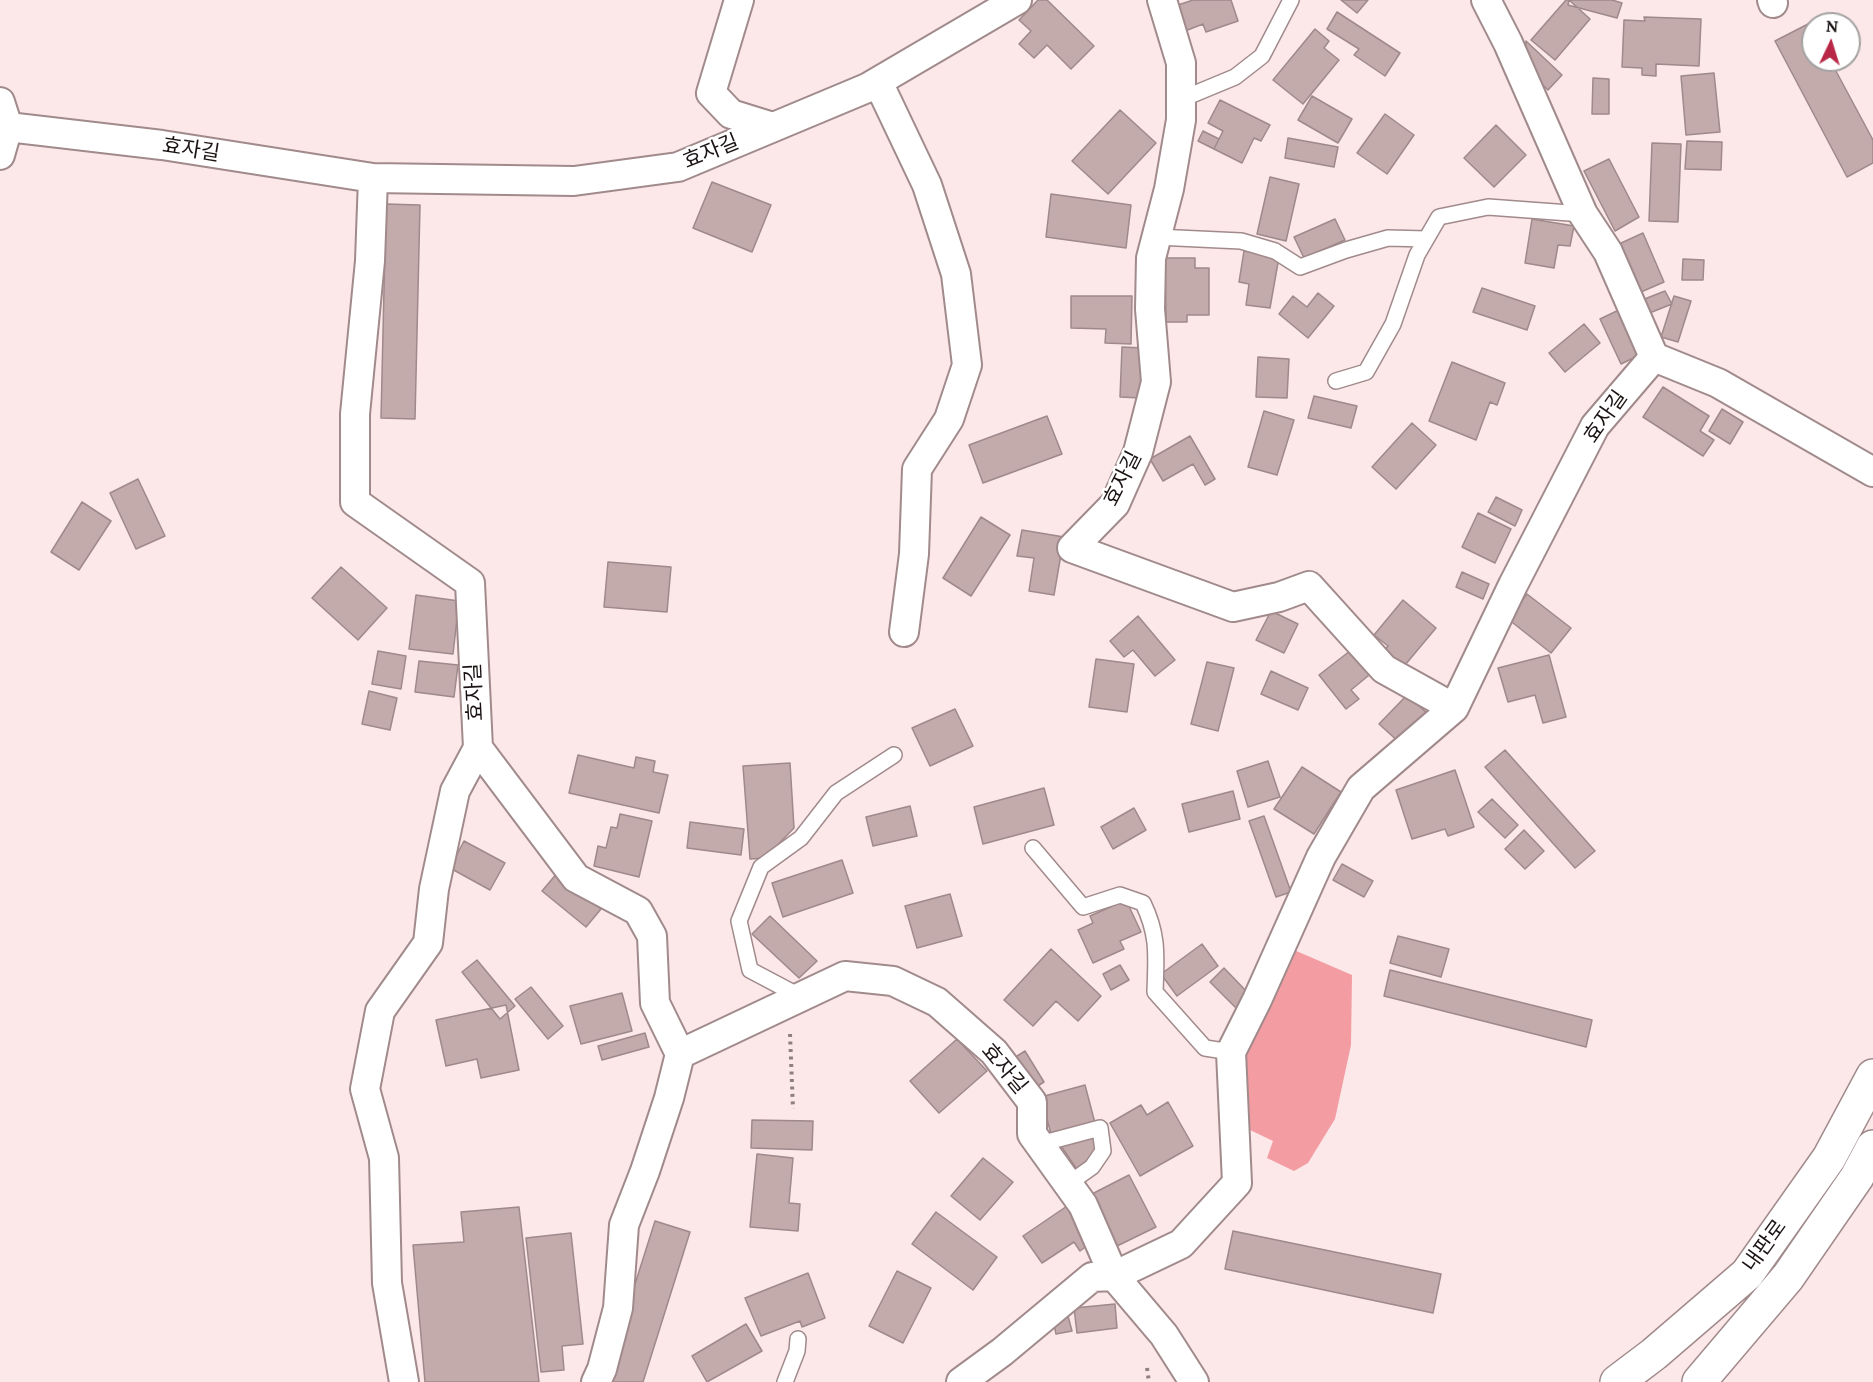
<!DOCTYPE html>
<html>
<head>
<meta charset="utf-8">
<style>
  body { margin:0 }
  #map { position:relative; width:1873px; height:1382px; overflow:hidden; background:#fce8e9; font-family:Lora,serif }
  canvas { display:block }
  .north { position:absolute; left:1801px; top:12px; width:60px; height:60px; box-sizing:border-box; background:#fff; border:2px solid #a4a1a1; border-radius:50%; rotate:4deg; font-size:16px; font-weight:700; line-height:24px; text-align:center; color:#1b1313 }
  .north::after { content:''; display:block; margin:auto; width:21px; height:27px; background:#b82746; clip-path:polygon(50% 0,100% 100%,50% 72%,0 100%) }
</style>
</head>
<body>
<div id="map">
<canvas width="1873" height="1382"></canvas>
<div class="north">N</div>
</div>
<script>
const ctx = document.querySelector('canvas').getContext('2d');
ctx.lineJoin = 'round';
function fillPath(path, color) {
  ctx.fillStyle = color;
  ctx.fill(path, 'evenodd');
}
function trace(path, color, width, dash) {
  ctx.strokeStyle = color;
  ctx.lineWidth = width;
  ctx.lineCap = dash ? 'butt' : 'round';
  ctx.setLineDash(dash || []);
  ctx.stroke(path);
}
function drawText(font, color, halo, rows, align = 'center') {
  ctx.font = font + ' Lora,"Noto Sans KR",serif';
  ctx.lineWidth = 5;
  ctx.setLineDash([]);
  ctx.textBaseline = 'middle';
  ctx.strokeStyle = halo;
  ctx.fillStyle = color;
  for (const [text, x, y, turn = 0] of rows) {
    ctx.save();
    ctx.translate(x, y);
    ctx.rotate((+turn || 0) * Math.PI / 180);
    ctx.textAlign = isNaN(turn) ? turn : align;
    if (halo) ctx.strokeText(text, 0, 0);
    ctx.fillText(text, 0, 0);
    ctx.restore();
  }
}
const forest = new Path2D(`
  M1294,950L1352,975L1351,1045L1335,1119L1308,1163L1294,1171L1267,1158L1273,1141L1248,1129L1244,1050Z`);
const building = new Path2D(`
  M1038,0H1047L1094,46L1071,69L1047,45L1034,58L1019,44L1031,31L1019,20Z
  M1193,0H1231L1238,21L1206,32L1203,24L1185,31L1175,6Z
  M1341,0H1368L1357,13Z
  M1566,0H1569L1590,19L1555,60L1531,40Z
  M1569,0H1612L1622,3L1617,18L1568,5Z
  M1337,12L1400,53L1385,76L1354,55L1359,49L1327,29Z
  M1644,17L1701,19L1699,66L1656,64V76L1642,75V68L1622,67L1624,20L1645,21Z
  M1810,23L1813,28V60H1830L1873,140V163L1847,177L1775,41Z
  M1315,29L1329,41L1324,48L1339,60L1303,104L1273,80Z
  M1526,41L1562,75L1548,90L1524,67Z
  M1714,73L1720,132L1686,135L1681,76Z
  M1593,78L1609,79V114H1592Z
  M1312,96L1352,119L1338,143L1298,120Z
  M1220,100L1270,125L1261,141L1254,138L1242,163L1214,149L1223,131L1208,123Z
  M1120,110L1156,143L1108,194L1072,161Z
  M1385,114L1414,135L1387,174L1357,153Z
  M1496,125L1526,155L1494,187L1464,158Z
  M1203,131L1219,139L1214,149L1198,141Z
  M1288,138L1338,147L1334,167L1285,158Z
  M1687,141L1722,142L1721,170L1685,169Z
  M1652,143L1681,144L1678,222L1649,221Z
  M1609,159L1639,217L1615,231L1584,171Z
  M1270,177L1299,184L1286,241L1257,234Z
  M712,182L771,205L752,252L693,228Z
  M1051,194L1131,205L1126,248L1046,237Z
  M386,204L420,205L415,419L381,418Z
  M1335,219L1345,240L1304,258L1294,237Z
  M1532,219L1574,226L1570,246L1558,245L1554,268L1525,263Z
  M1643,233L1664,282L1641,292L1619,244Z
  M1244,251L1279,257L1270,308L1246,305L1249,284L1239,282Z
  M1165,258H1195V268H1209V315H1187V322H1166Z
  M1683,259L1704,260L1703,280H1682Z
  M1482,288L1535,306L1527,330L1473,312Z
  M1665,291L1672,304L1647,314L1642,300Z
  M1318,293L1334,306L1308,338L1279,314L1293,296L1307,307Z
  M1071,296H1132L1131,344L1105,343L1106,329L1071,328Z
  M1674,296L1691,301L1678,342L1661,337Z
  M1623,308L1644,353L1621,364L1600,319Z
  M1584,324L1600,343L1565,372L1549,353Z
  M1122,347L1143,348L1141,398L1120,397Z
  M1258,357L1289,359L1287,398L1256,397Z
  M1452,362L1505,383L1497,405L1490,402L1476,440L1429,421Z
  M1663,387L1709,416L1700,431L1714,440L1703,456L1643,417Z
  M1314,396L1357,406L1351,428L1308,418Z
  M1722,409L1743,422L1730,444L1709,431Z
  M1264,411L1294,420L1277,475L1248,467Z
  M1047,416L1062,454L983,483L969,445Z
  M1412,423L1436,445L1396,489L1372,467Z
  M1190,436L1215,479L1205,485L1193,464L1163,481L1150,459Z
  M138,479L165,536L136,549L110,493Z
  M1496,497L1522,510L1515,526L1488,512Z
  M82,502L111,521L79,570L51,552Z
  M1478,513L1511,529L1495,563L1462,547Z
  M981,517L1010,535L971,596L943,578Z
  M1022,530L1064,537L1054,595L1029,591L1034,558L1017,556Z
  M608,562L671,567L667,612L604,607Z
  M341,567L387,608L358,640L312,598Z
  M1462,572L1489,584L1483,599L1456,587Z
  M1527,594L1571,628L1551,653L1508,619Z
  M416,595L459,601L453,654L409,649Z
  M1403,600L1436,628L1400,671L1381,655L1388,646L1374,635Z
  M1271,611L1298,624L1284,653L1256,640Z
  M1138,616L1175,660L1155,676L1133,650L1124,657L1110,641Z
  M1355,647L1374,671L1351,690L1359,699L1346,709L1319,675Z
  M378,651L406,656L401,689L372,684Z
  M1549,655L1566,717L1543,723L1535,695L1508,702L1498,668Z
  M1096,659L1134,664L1127,712L1089,707Z
  M419,661L458,665L454,697L415,692Z
  M1207,662L1234,668L1218,731L1191,724Z
  M1271,671L1308,688L1298,710L1261,694Z
  M369,691L397,698L390,730L362,724Z
  M1407,695L1428,714L1401,744L1379,724Z
  M955,709L973,746L930,766L912,728Z
  M1505,750L1595,851L1575,868L1485,767Z
  M578,755L634,768L636,757L655,761L653,772L668,775L659,813L569,793Z
  M1268,761L1280,797L1248,807L1237,771Z
  M790,763L794,828L765,858L750,859L743,766Z
  M1302,767L1341,792L1314,834L1274,809Z
  M1455,770L1474,827L1448,836L1445,829L1412,839L1396,790Z
  M1044,788L1054,825L983,844L974,807Z
  M1233,791L1240,819L1189,832L1182,804Z
  M1492,799L1518,825L1505,838L1478,812Z
  M910,806L917,836L873,846L866,817Z
  M1134,808L1146,830L1113,849L1101,827Z
  M620,814L652,821L639,877L594,866L598,846L606,848L611,827L617,828Z
  M1264,816L1291,892L1276,897L1249,821Z
  M690,822L744,829L741,855L687,848Z
  M1524,830L1544,851L1525,869L1505,849Z
  M464,841L505,863L490,890L450,868Z
  M842,860L853,893L783,917L772,883Z
  M1342,864L1373,881L1364,897L1333,880Z
  M558,872L601,909L586,927L542,891Z
  M950,894L962,936L917,948L905,906Z
  M1126,900L1141,932L1120,941L1124,949L1093,963L1078,930L1093,923L1090,916Z
  M770,916L817,961L799,978L752,934Z
  M1398,936L1449,949L1441,977L1390,963Z
  M1202,944L1218,966L1177,996L1161,974Z
  M1051,949L1101,996L1078,1021L1056,1001L1033,1026L1004,1000Z
  M477,960L515,1006L500,1019L462,972Z
  M1120,965L1129,980L1111,990L1103,974Z
  M1224,968L1250,995L1236,1008L1210,982Z
  M1390,970L1592,1020L1586,1047L1384,996Z
  M531,987L563,1026L548,1039L515,999Z
  M622,993L632,1031L581,1044L570,1006Z
  M506,1005L519,1070L481,1078L477,1059L446,1066L436,1020Z
  M645,1033L649,1047L602,1060L598,1046Z
  M957,1039L987,1071L939,1113L910,1081Z
  M1025,1051L1044,1082L1033,1089L1014,1058Z
  M1085,1085L1095,1123L1051,1134L1041,1097Z
  M1168,1102L1193,1146L1140,1176L1110,1123L1141,1105L1147,1115Z
  M752,1120L813,1121L812,1150L751,1148Z
  M1097,1133L1099,1147L1092,1161L1078,1171L1061,1146Z
  M757,1154L793,1158L789,1203L800,1204L798,1231L750,1227Z
  M983,1158L1013,1182L980,1220L951,1196Z
  M1129,1175L1156,1227L1115,1247L1090,1195Z
  M1070,1204L1095,1240L1080,1251L1074,1242L1042,1263L1023,1236Z
  M519,1207L539,1382H425L413,1245L464,1242L461,1212Z
  M936,1212L997,1257L973,1290L912,1244Z
  M655,1221L690,1232L643,1382H604Z
  M1233,1231L1441,1274L1433,1313L1225,1269Z
  M571,1233L583,1344L562,1346L564,1370L541,1372L526,1238Z
  M897,1271L931,1288L903,1343L869,1326Z
  M808,1273L825,1318L802,1327L800,1321L761,1336L745,1298Z
  M1115,1304L1117,1328L1077,1333L1074,1308Z
  M1068,1316L1072,1331L1056,1334L1053,1319Z
  M746,1324L762,1351L707,1382L692,1356Z`);
const path = new Path2D(`
  M790,1034L793,1109
  M1147,1368L1149,1382`);
const service = new Path2D(`
  M1182,99L1235,77L1262,56L1291,0
  M1156,237L1241,241L1275,251L1300,267L1346,250L1388,238L1426,239
  M1336,381L1366,372L1393,324L1417,255L1439,217L1488,207L1583,214
  M1033,848L1083,907L1120,895L1143,903C1159,936 1156,957 1155,992L1205,1048L1231,1052
  M801,997L750,970L739,921L761,867L801,838L836,793L894,755
  M1040,1144L1100,1128L1103,1151L1092,1167L1068,1184
  M785,1382L797,1351L798,1339`);
const minor = new Path2D(`
  M739,0L711,93L731,114L773,127
  M1162,0L1181,63V120L1169,189L1151,258L1150,309L1156,382L1138,452L1115,504L1072,548L1233,607L1279,597L1309,586L1384,669L1454,708
  M1486,0L1508,43L1583,214L1608,252L1654,357L1718,383L1873,472
  M1772,0L1773,3
  M878,82L927,185L956,274L967,365L949,419L917,469L914,554L904,632
  M0,102L8,127L162,145L373,178L574,181L678,167L867,88L1017,0
  M0,155L8,127
  M373,178L370,261L355,414V502L470,583L478,748L576,878L638,911L652,936L655,1003L680,1054L845,976L893,981L937,1002L994,1052L1032,1102V1134L1083,1205L1114,1276L1164,1335L1194,1382
  M404,1382L387,1283L384,1158L365,1089L380,1011L428,943L434,889L455,791L478,748
  M596,1382L602,1369L618,1308L624,1225L645,1171L669,1098L680,1054
  M961,1382L1002,1352L1092,1277L1114,1276L1181,1244L1237,1183L1231,1052L1257,1000L1321,857L1361,788L1454,708L1513,585L1595,426L1654,357`);
const tertiary = new Path2D(`
  M1617,1382L1654,1354L1747,1274L1829,1158L1873,1076
  M1699,1382L1788,1277L1857,1177L1873,1147`);
const streetNames = [
  ["효자길",191,150,9],
  ["효자길",711,152,-22],
  ["효자길",1606,417,-55],
  ["효자길",1123,479,-63],
  ["효자길",475,692,-93],
  ["효자길",1004,1069,50],
  ["내판로",1765,1246,-54]
];
fillPath(forest, '#f39da3');
fillPath(building, '#c3abac');
trace(building, '#9f898a', 1.5);
trace(service, '#a18a8b', 18);
trace(minor, '#a18a8b', 32);
trace(tertiary, '#a18a8b', 36);
trace(path, '#8e8080', 4, [3, 4.5]);
trace(service, '#fff', 15);
trace(minor, '#fff', 28);
trace(tertiary, '#fff', 33);
drawText('21px', '#1b1313', '#fff', streetNames);
</script>
</body>
</html>
